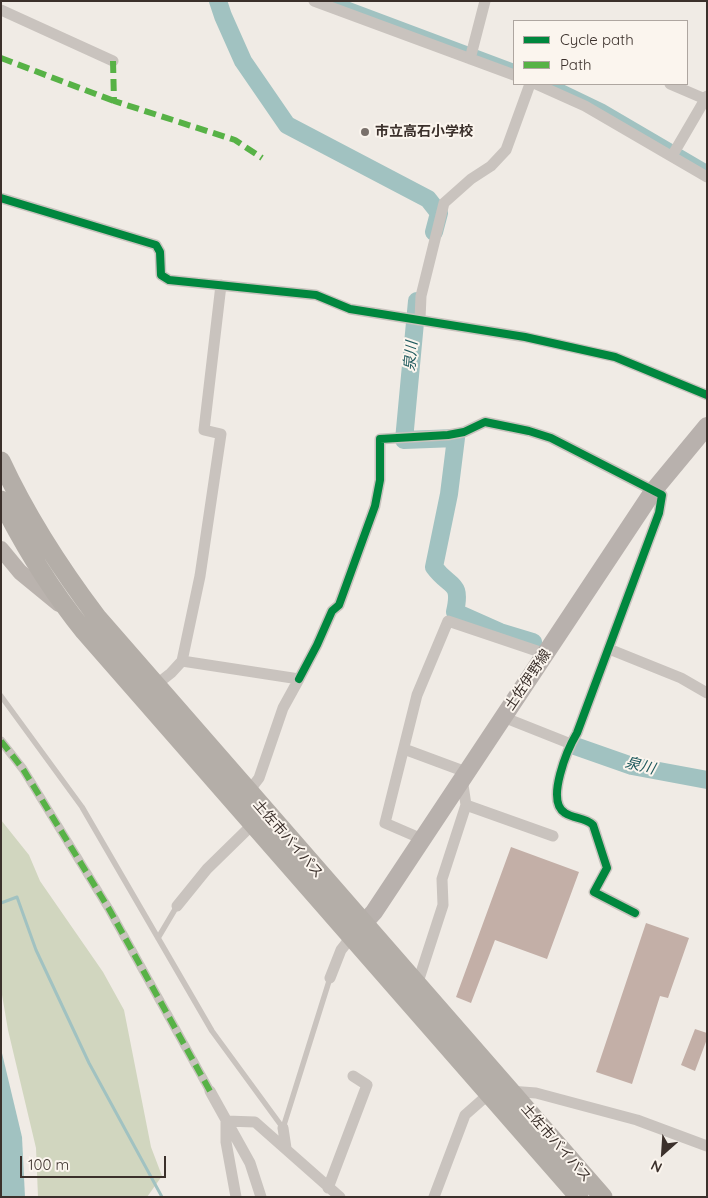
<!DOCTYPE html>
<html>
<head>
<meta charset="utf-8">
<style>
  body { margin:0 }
  #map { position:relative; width:708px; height:1198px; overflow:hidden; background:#f0ebe5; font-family:Quicksand,sans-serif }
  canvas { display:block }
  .frame { position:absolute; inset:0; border:2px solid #3b302b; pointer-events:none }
  .legend { position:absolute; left:513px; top:20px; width:175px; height:65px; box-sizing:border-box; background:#fbf5ee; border:1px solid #aea6a0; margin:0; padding:6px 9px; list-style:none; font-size:15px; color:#3b302b }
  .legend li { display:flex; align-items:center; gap:10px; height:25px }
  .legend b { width:25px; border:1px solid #aea6a0 }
  .north { position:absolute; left:638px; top:1128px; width:50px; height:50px; -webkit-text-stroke:4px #fbf5ee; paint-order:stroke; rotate:206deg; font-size:14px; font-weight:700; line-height:20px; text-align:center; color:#3b302b }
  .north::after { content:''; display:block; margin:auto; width:18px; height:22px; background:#3b302b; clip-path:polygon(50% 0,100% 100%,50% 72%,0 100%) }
  .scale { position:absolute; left:20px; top:1156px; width:146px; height:22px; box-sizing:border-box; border:2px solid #3b302b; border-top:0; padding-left:6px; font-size:15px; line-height:18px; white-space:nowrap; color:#3b302b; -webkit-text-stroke:4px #fbf5ee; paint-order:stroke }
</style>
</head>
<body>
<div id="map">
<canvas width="708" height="1198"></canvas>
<div class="frame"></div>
<ul class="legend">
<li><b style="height:6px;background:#00873e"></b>Cycle path</li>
<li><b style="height:6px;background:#57b246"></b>Path</li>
</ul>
<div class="north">N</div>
<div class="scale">100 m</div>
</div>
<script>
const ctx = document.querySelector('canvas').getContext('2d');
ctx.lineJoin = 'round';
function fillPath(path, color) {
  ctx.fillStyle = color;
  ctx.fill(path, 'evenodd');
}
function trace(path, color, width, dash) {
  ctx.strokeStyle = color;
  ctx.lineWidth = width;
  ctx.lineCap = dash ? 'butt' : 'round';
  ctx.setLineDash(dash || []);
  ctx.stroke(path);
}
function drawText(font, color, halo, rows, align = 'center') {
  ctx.font = font + ' Quicksand,"Noto Sans JP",sans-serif';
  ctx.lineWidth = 4;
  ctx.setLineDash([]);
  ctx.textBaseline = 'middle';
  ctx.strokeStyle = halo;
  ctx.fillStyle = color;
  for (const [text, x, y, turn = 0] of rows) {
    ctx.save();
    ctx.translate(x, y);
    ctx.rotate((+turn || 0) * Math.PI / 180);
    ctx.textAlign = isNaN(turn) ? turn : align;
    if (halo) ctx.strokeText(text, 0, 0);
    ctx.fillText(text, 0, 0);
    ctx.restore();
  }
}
const green = new Path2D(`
  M1,820L29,855L40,881L103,972L124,1010L151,1147L162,1176L147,1197H38L36,1148L8,1030L1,989Z`);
const water = new Path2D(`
  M1,1049L22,1137L25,1197H1Z`);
const stream = new Path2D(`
  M1,903L17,897L36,950L89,1063L162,1197`);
const canal = new Path2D(`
  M333,1L514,69
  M551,84L603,109L707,170`);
const river = new Path2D(`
  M218,1L223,16L243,61L287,125L428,199L439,213L434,232
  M417,301L404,440L456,438L449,494L434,567C450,589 462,580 455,612L500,632L533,642
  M575,746L632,766L707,780`);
const building = new Path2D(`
  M511,847L579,872L547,959L495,940L471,1003L456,997Z
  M646,923L689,938L668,998L660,996L632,1084L596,1072Z
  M695,1029L707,1033V1039L695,1071L681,1065Z`);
const service = new Path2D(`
  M1,696L82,807L212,1031L283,1128
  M158,938L177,906
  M283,1128L330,978`);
const pedestrian = new Path2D(`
  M1,741L23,769L109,909L210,1091`);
const minor = new Path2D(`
  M314,1L514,75
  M1,10L113,61
  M470,59L485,1
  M536,84L585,106L707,177
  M670,84L705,99
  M672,156L707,96
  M1,198L156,245L160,252L161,275L169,280L316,295L350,309L525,337L615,357L707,395
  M420,319L421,296L444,203L471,179L491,166L506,150L530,84
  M609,649L681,678L707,693
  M182,661L299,679L283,708L259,778L246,795
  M299,679L317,645L332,611L339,605L375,506L380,480V439L448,435L464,432L485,422L529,431L551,438L662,495L659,513L577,733C568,748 545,801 565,813C574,819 585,817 593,825L607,868L594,892L635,913
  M152,688L171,673L182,661L200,576L221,434L204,430L221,285
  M503,717L571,744
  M404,749L466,772
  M466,805L553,836
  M422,839L385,823L417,695L448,621L546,654
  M177,906L207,869L253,824
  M330,978L341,950L352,936
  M417,985L443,905L442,879L466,805L462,778
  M210,1091L250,1163L261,1197
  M509,1091L536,1093L637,1120L707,1146
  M226,1121L255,1122L340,1197
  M226,1122V1142L236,1197
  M283,1128L286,1148
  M328,1188L367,1085L353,1076
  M434,1197L465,1115L482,1100L494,1094`);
const secondary = new Path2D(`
  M1,549L20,572L59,604`);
const primary = new Path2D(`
  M354,934L374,912L654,490L707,426`);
const trunk = new Path2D(`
  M1,461C27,517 60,568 97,617L603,1197
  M1,500C24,546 52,591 84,631L579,1197`);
const quiet = new Path2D(`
  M1,58L114,101
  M113,61L114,101L235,140L262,158
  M1,741L23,769L109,909L210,1091`);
const cycleway = new Path2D(`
  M1,198L156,245L160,252L161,275L169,280L316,295L350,309L525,337L615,357L707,395
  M299,679L317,645L332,611L339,605L375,506L380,480V439L448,435L464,432L485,422L529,431L551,438L662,495L659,513L577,733C568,748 545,801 565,813C574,819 585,817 593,825L607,868L594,892L635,913`);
const markers = [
  [365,132,5,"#7a716c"]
];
const poiNames = [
  ["市立高石小学校",375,132]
];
const streetNames = [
  ["土佐伊野線",528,680,-56],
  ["土佐市バイパス",288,839,49],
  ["土佐市バイパス",556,1143,49]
];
const waterNames = [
  ["泉川",411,356,-85],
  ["泉川",640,766,14]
];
fillPath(green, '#d1d6bf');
fillPath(water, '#a1c2c1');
trace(stream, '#a1c2c1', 3);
trace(canal, '#a1c2c1', 10);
trace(river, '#a1c2c1', 18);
fillPath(building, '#c3afa7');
trace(service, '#c9c3be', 5.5);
trace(pedestrian, '#c9c3be', 9);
trace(minor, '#c9c3be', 11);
trace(secondary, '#bab3ae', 16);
trace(primary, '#b8b1ad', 18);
trace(trunk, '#b4aea8', 19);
trace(quiet, '#57b246', 6, [12, 6]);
trace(cycleway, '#00873e', 8);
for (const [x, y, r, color] of markers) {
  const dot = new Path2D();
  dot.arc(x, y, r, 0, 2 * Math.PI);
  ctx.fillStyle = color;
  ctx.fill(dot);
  trace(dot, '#fbf5ee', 2);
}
drawText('bold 14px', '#3b302b', '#fbf5ee', poiNames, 'left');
drawText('14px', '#3b302b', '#fbf5ee', streetNames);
drawText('italic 15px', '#1f5a5e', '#fbf5ee', waterNames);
</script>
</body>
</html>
